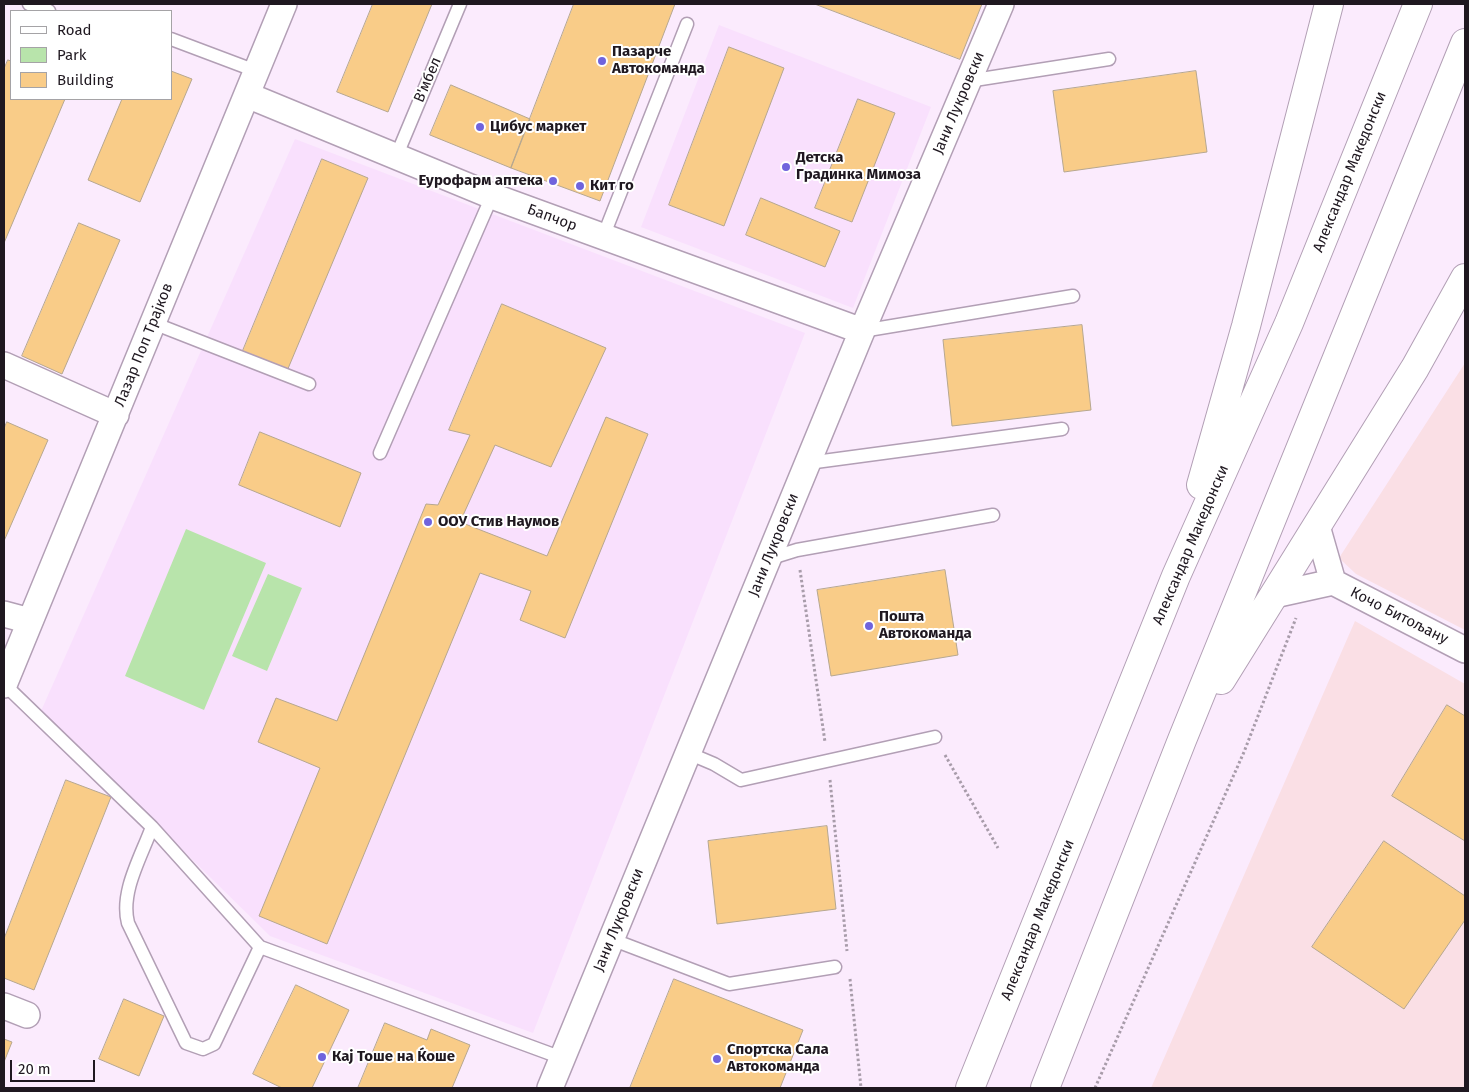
<!DOCTYPE html>
<html>
<head>
<meta charset="utf-8">
<style>
  body { margin:0 }
  #map { position:relative; width:1469px; height:1092px; overflow:hidden; background:#fbebfd; font-family:"Fira Sans",sans-serif }
  canvas { display:block }
  .frame { position:absolute; inset:0; border:5px solid #1f1820; pointer-events:none }
  .legend { position:absolute; left:10px; top:10px; width:162px; height:90px; box-sizing:border-box; background:#fff; border:1px solid #a5a3a6; margin:0; padding:6px 9px; list-style:none; font-size:15px; color:#1f1820 }
  .legend li { display:flex; align-items:center; gap:10px; height:25px }
  .legend b { width:25px; border:1px solid #a5a3a6 }
  .scale { position:absolute; left:10px; top:1060px; width:85px; height:22px; box-sizing:border-box; border:2px solid #1f1820; border-top:0; padding-left:6px; font-size:15px; line-height:18px; white-space:nowrap; color:#1f1820; -webkit-text-stroke:4px #fff; paint-order:stroke }
</style>
</head>
<body>
<div id="map">
<canvas width="1469" height="1092"></canvas>
<div class="frame"></div>
<ul class="legend">
<li><b style="height:6px;background:#fff"></b>Road</li>
<li><b style="height:14px;background:#b8e4ab"></b>Park</li>
<li><b style="height:14px;background:#f9cc88"></b>Building</li>
</ul>
<div class="scale">20 m</div>
</div>
<script>
const ctx = document.querySelector('canvas').getContext('2d');
ctx.lineJoin = 'round';
function fillPath(path, color) {
  ctx.fillStyle = color;
  ctx.fill(path, 'evenodd');
}
function trace(path, color, width, dash) {
  ctx.strokeStyle = color;
  ctx.lineWidth = width;
  ctx.lineCap = dash ? 'butt' : 'round';
  ctx.setLineDash(dash || []);
  ctx.stroke(path);
}
function drawText(font, color, halo, rows, align = 'center') {
  ctx.font = font + ' "Fira Sans",sans-serif';
  ctx.lineWidth = 4;
  ctx.setLineDash([]);
  ctx.textBaseline = 'middle';
  ctx.strokeStyle = halo;
  ctx.fillStyle = color;
  for (const [text, x, y, turn = 0] of rows) {
    ctx.save();
    ctx.translate(x, y);
    ctx.rotate((+turn || 0) * Math.PI / 180);
    ctx.textAlign = isNaN(turn) ? turn : align;
    if (halo) ctx.strokeText(text, 0, 0);
    ctx.fillText(text, 0, 0);
    ctx.restore();
  }
}
const built = new Path2D(`
  M719,25L931,107L853,308L641,227Z
  M295,139L805,333L533,1033L270,936L41,711Z`);
const industrial = new Path2D(`
  M1465,363V630L1356,574L1339,558Z
  M1355,621L1465,684V1088H1151Z`);
const green = new Path2D(`
  M186,529L266,563L204,710L125,676Z
  M268,574L302,588L267,671L232,656Z`);
const building = new Path2D(`
  M373,4H432L388,112L337,92Z
  M574,4H675L600,201L511,168Z
  M815,4H982L960,59Z
  M729,47L784,68L724,226L669,205Z
  M8,60L11,61V99H65L4,243V69Z
  M171,71L192,79L140,202L88,180L122,99H171Z
  M1196,71L1207,152L1064,172L1053,91Z
  M451,85L530,119L511,168L430,135Z
  M858,99L895,113L852,222L815,208Z
  M322,159L368,178L287,371L242,353Z
  M761,198L840,231L825,267L746,235Z
  M79,223L120,240L62,374L22,356Z
  M502,304L606,348L551,467L495,445L460,522L547,556L606,417L648,434L565,638L520,620L531,591L480,573L327,944L259,916L320,768L258,742L276,698L337,721L426,504L438,505L470,435L449,430Z
  M1082,325L1091,410L952,426L943,340Z
  M7,422L48,440L4,541V429Z
  M260,432L361,473L340,527L239,485Z
  M945,570L958,655L831,676L817,590Z
  M1447,705L1465,716V841L1392,796Z
  M66,780L111,797L34,990L4,978V939Z
  M827,826L836,909L717,924L708,841Z
  M1384,841L1465,896V920L1404,1009L1312,947Z
  M674,979L803,1030L780,1088H630Z
  M296,985L349,1010L312,1088H282L253,1074Z
  M124,999L164,1016L139,1076L99,1059Z
  M385,1023L427,1040L431,1029L470,1045L452,1088H358Z
  M4,1039L12,1042L4,1062Z`);
const path = new Path2D(`
  M800,570L825,742
  M945,755L998,848
  M830,780L847,951
  M850,979L861,1088
  M1095,1088L1244,752L1296,618`);
const service = new Path2D(`
  M29,4L49,11
  M171,39L256,71
  M968,81L1109,59
  M396,157L460,4
  M603,237L687,24
  M153,323L309,384
  M862,331L1073,296
  M380,453L492,196
  M808,463L1062,429
  M768,559L797,550L993,515
  M4,684L152,827C141,857 120,892 128,923L186,1043L203,1049L214,1044L260,947L152,827
  M688,753L714,764L741,780L935,737
  M611,939L729,984L835,967
  M260,947L562,1058`);
const minor = new Path2D(`
  M247,95L492,196L862,331
  M4,365L116,415
  M1317,526L1333,582
  M1333,582L1465,650
  M1274,595L1333,582
  M4,614L30,621
  M4,685L284,4
  M4,1006L27,1015
  M550,1088L862,331L1001,4`);
const tertiary = new Path2D(`
  M1201,485L1246,326L1329,4
  M1221,680L1415,368L1465,278
  M970,1088L1176,576L1289,323L1418,4
  M1045,1088L1182,740L1465,43`);
const markers = [
  [602,61,5,"#7063dd"],
  [480,127,5,"#7063dd"],
  [786,167,5,"#7063dd"],
  [553,181,5,"#7063dd"],
  [580,186,5,"#7063dd"],
  [428,522,5,"#7063dd"],
  [869,626,5,"#7063dd"],
  [322,1057,5,"#7063dd"],
  [717,1059,5,"#7063dd"]
];
const poiNames = [
  ["Пазарче",612,52],
  ["Автокоманда",612,69],
  ["Цибус маркет",490,127],
  ["Детска",796,158],
  ["Градинка Мимоза",796,175],
  ["Еурофарм аптека",543,181,"right"],
  ["Кит го",590,186],
  ["ООУ Стив Наумов",438,522],
  ["Пошта",879,617],
  ["Автокоманда",879,634],
  ["Спортска Сала",727,1050],
  ["Автокоманда",727,1067],
  ["Кај Тоше на Ќоше",332,1057]
];
const streetNames = [
  ["В'мбел",428,80,-67],
  ["Јани Лукровски",959,103,-67],
  ["Александар Македонски",1350,172,-68],
  ["Бапчор",552,218,20],
  ["Лазар Поп Трајков",144,345,-68],
  ["Јани Лукровски",774,545,-68],
  ["Александар Македонски",1191,545,-67],
  ["Кочо Битољану",1399,616,27],
  ["Јани Лукровски",619,920,-68],
  ["Александар Македонски",1038,920,-68]
];
fillPath(built, '#f9e0fd');
fillPath(industrial, '#fadfe5');
fillPath(green, '#b8e4ab');
fillPath(building, '#f9cc88');
trace(building, '#b6a790', 1);
trace(service, '#b29fb5', 15);
trace(minor, '#b29fb5', 28);
trace(tertiary, '#b29fb5', 30);
trace(path, '#a89caa', 3, [2.5, 2.5]);
trace(service, '#fff', 12);
trace(minor, '#fff', 25);
trace(tertiary, '#fff', 28);
for (const [x, y, r, color] of markers) {
  const dot = new Path2D();
  dot.arc(x, y, r, 0, 2 * Math.PI);
  ctx.fillStyle = color;
  ctx.fill(dot);
  trace(dot, '#fff', 2);
}
drawText('bold 15px', '#1f1820', '#fff', poiNames, 'left');
drawText('15px', '#1f1820', '#fff', streetNames);
</script>
</body>
</html>
